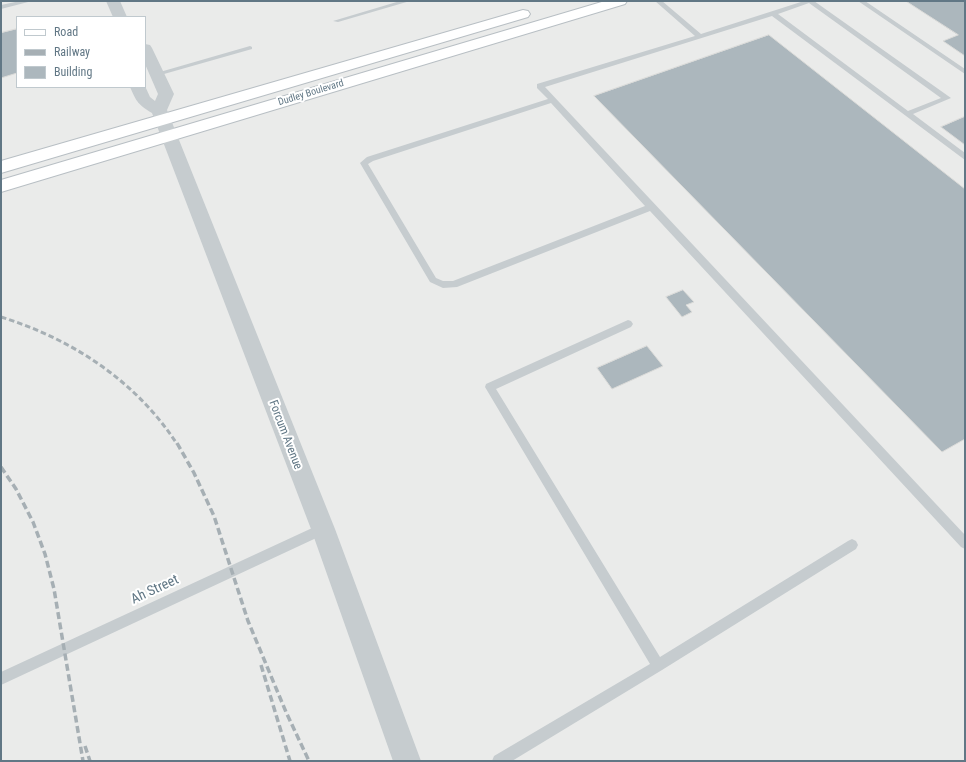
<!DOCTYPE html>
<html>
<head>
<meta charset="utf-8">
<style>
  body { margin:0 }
  #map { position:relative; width:966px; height:762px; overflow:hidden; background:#f9f9f6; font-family:"Roboto Condensed",sans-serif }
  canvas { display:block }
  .frame { position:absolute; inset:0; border:2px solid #617785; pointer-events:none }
  .legend { position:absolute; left:16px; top:16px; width:130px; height:72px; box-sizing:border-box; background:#fff; border:1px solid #c0c9ce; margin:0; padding:5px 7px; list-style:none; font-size:12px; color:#617785 }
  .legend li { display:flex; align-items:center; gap:8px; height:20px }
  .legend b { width:20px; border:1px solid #c0c9ce }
</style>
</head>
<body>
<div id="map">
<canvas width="966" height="762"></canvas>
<div class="frame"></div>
<ul class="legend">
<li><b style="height:5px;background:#fff"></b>Road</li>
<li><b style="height:5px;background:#a6afb4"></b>Railway</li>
<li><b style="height:11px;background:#acb7bd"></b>Building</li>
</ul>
</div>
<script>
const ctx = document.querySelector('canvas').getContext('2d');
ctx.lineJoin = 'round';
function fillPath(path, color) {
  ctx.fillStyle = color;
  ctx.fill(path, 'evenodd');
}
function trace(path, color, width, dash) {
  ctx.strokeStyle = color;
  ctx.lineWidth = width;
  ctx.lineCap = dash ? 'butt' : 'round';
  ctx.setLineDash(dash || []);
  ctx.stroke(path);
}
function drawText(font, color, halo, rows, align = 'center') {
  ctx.font = font + ' "Roboto Condensed",sans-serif';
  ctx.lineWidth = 4;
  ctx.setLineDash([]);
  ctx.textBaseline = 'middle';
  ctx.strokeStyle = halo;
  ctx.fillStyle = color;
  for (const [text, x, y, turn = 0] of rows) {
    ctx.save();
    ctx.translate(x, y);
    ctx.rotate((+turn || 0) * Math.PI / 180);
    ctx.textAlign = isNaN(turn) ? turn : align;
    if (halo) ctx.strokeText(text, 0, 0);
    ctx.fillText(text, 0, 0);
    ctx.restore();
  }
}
const built = new Path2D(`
  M1,1H965V761H1ZM17,17H145V87H17Z`);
const building = new Path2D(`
  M906,1H965V56L943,41L958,35Z
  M17,29V73L1,78V33Z
  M769,35L965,189V439L942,452L594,96Z
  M964,117L965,118V145L941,127Z
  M683,290L694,302L686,305L692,312L682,317L666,297Z
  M647,346L663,366L612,389L597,368Z`);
const service = new Path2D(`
  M20,1H32L1,9V5Z
  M400,1H410L338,22L333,21Z
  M655,1H662L701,34L804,1H814L951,98L913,114L965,153V160L772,16L545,87L965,535V549L961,547L650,211L457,287L443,288L430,282L360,163L367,157L548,99L537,88V84L695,36ZM809,3L941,98L908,111L778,14ZM551,103L645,206L453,281H443L436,278L368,164L373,161Z
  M858,1H865L965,69V74Z
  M250,46L252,47V49L157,76L153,74Z
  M628,320L631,321L633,324L631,327L496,389L660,657L848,541L852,539L856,541L858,545L856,549L662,670L512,761H492L494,756L650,664L485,387L486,384Z
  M323,523L327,525L329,529L327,533L1,685V672Z`);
const minor = new Path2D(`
  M106,1H120L127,17H113Z
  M145,44L150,45L152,48L174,94L167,110L335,529L421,761H393L311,529L152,113C138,104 137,103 130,87L145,86L150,97L155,101L158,94L145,64Z`);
const secondary = new Path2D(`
  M605,1H627L625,4L1,192V180Z
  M523,10L528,11L530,14L528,17L1,173V161Z`);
const railFar1 = new Path2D(`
  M1,317C72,339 136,381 177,444`);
const rail = new Path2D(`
  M177,443L194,473L214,516L248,621L286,712L309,761
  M1,467L16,489L33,522L45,554L54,589L83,761
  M261,665L290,761
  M85,746L90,761`);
const farStreetnames = [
  ["Dudley Boulevard",311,93,-17]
];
const streetNames = [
  ["Forcum Avenue",285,435,69]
];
const nearStreetnames = [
  ["Ah Street",155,590,-25]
];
fillPath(built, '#eaebea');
fillPath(building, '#acb7bd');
trace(building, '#dbdbd9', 1);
trace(secondary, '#b8bfc4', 2);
fillPath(service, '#c6cccf');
fillPath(minor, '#c6cccf');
fillPath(secondary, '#fff');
trace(railFar1, '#a6afb4', 3, [5.5, 3]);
trace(rail, '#a6afb4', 3.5, [7, 3.5]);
drawText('10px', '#617785', '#fff', farStreetnames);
drawText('12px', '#617785', '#fff', streetNames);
drawText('14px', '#617785', '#fff', nearStreetnames);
</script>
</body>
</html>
